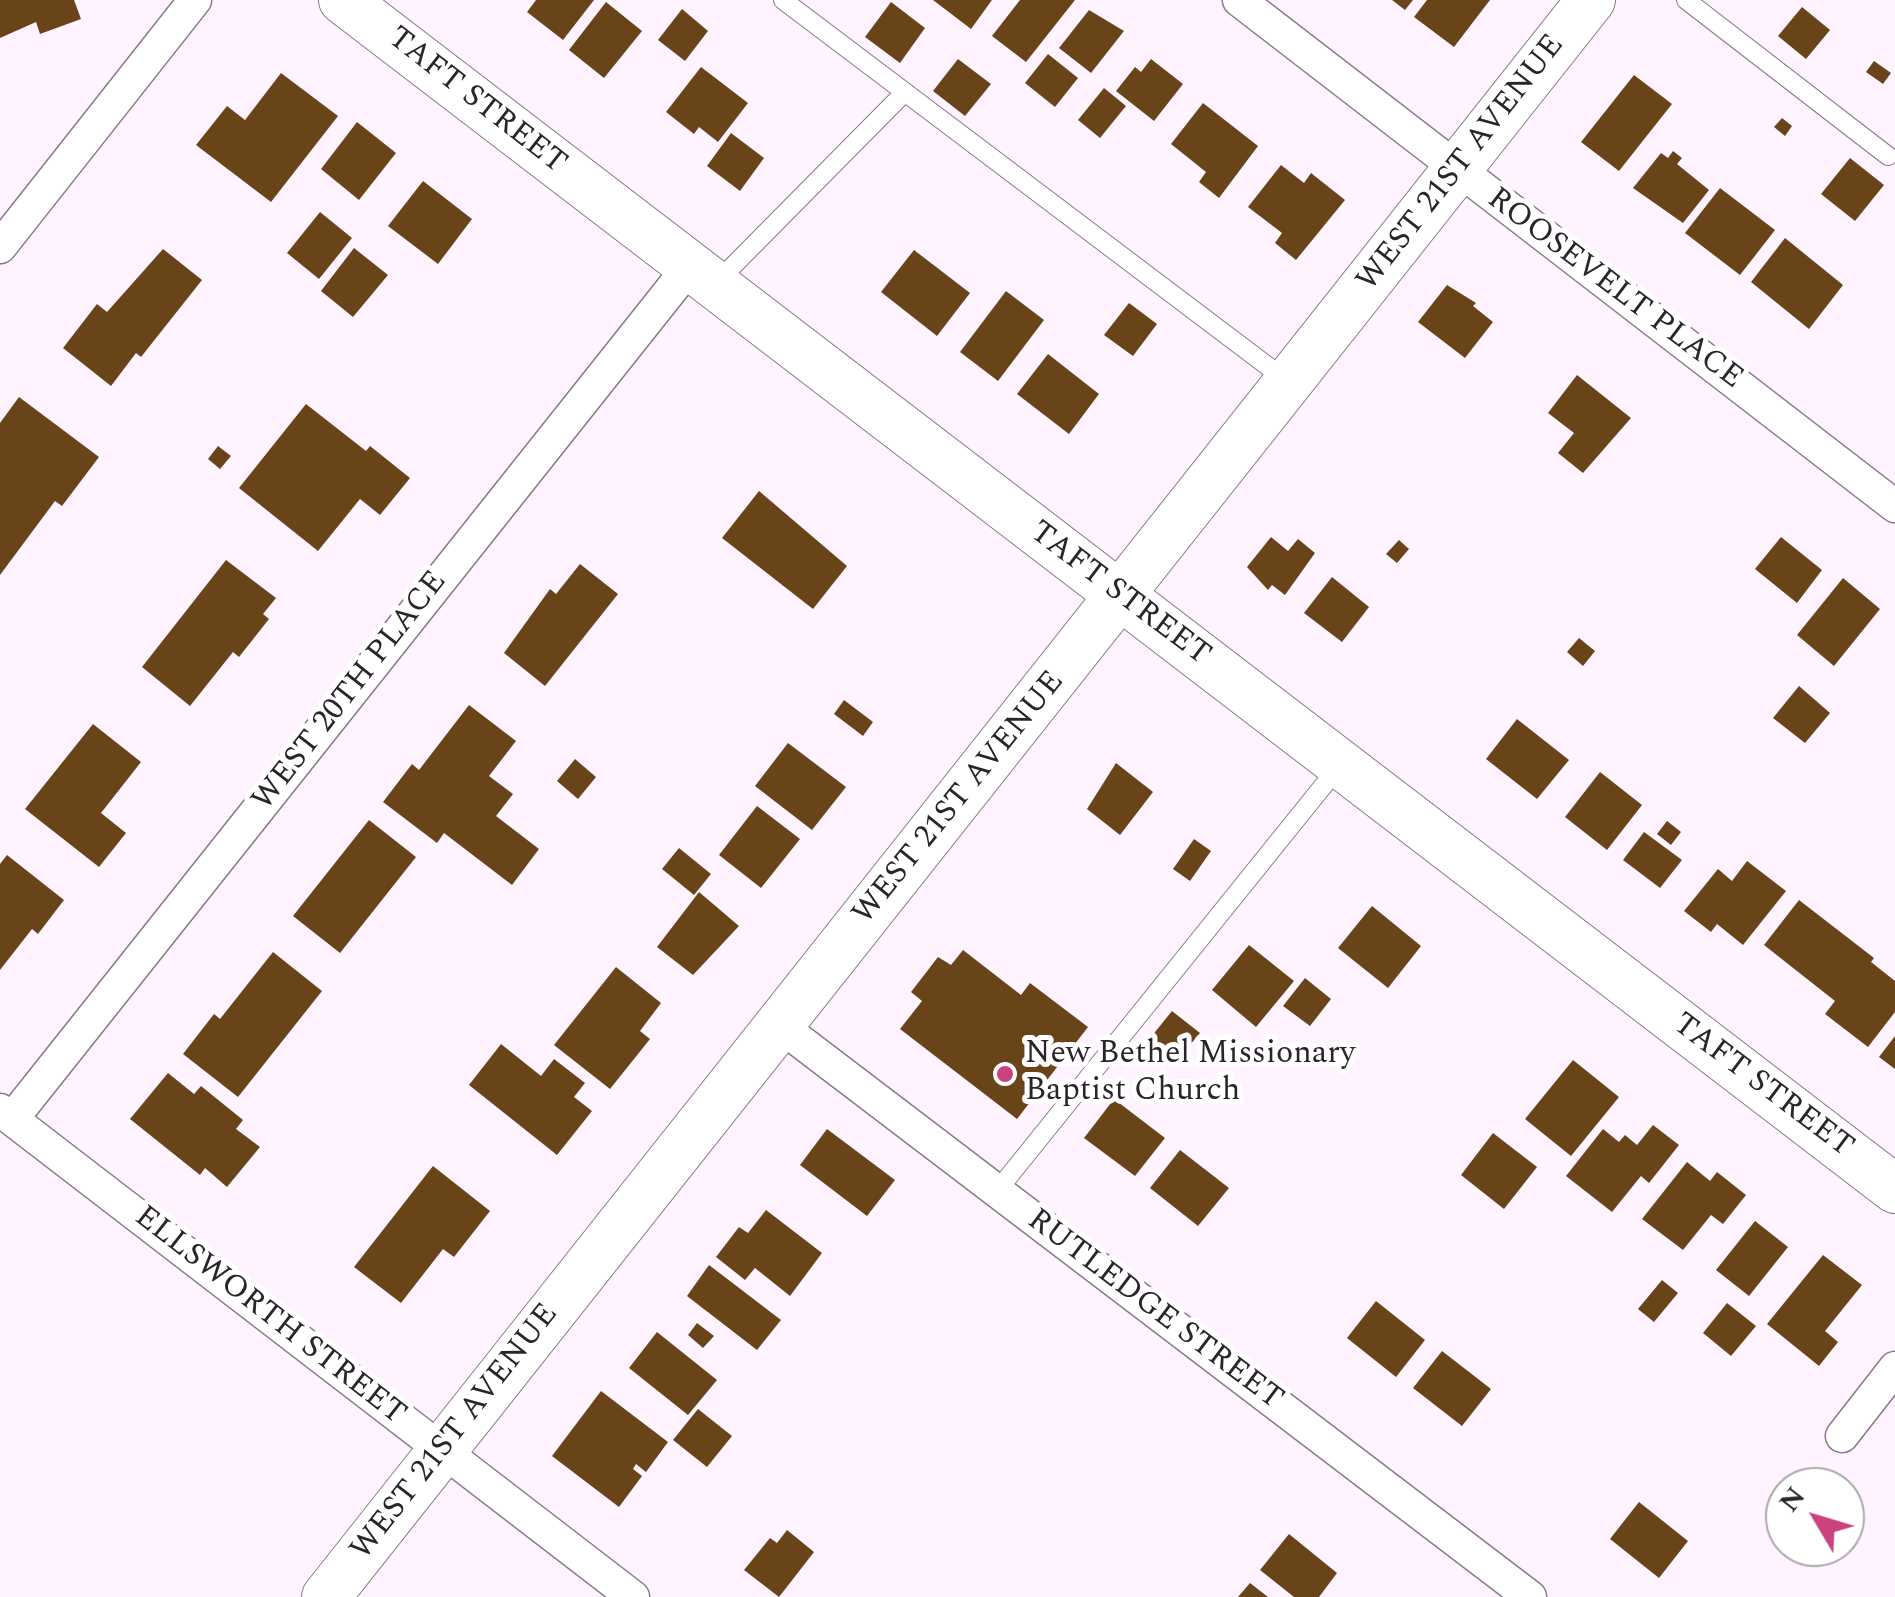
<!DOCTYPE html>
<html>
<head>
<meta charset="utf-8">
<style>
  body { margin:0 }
  #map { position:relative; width:1895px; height:1597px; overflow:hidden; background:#fef3ff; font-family:Spectral,serif }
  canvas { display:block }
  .north { position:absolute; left:1765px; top:1467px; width:100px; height:100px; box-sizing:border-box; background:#fff; border:2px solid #aaa7aa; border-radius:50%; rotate:308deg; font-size:28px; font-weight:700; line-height:40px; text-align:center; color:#2a242b }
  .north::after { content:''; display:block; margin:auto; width:35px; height:45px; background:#cb437e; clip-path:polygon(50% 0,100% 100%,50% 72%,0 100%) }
</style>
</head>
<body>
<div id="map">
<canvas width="1895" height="1597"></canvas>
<div class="north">N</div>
</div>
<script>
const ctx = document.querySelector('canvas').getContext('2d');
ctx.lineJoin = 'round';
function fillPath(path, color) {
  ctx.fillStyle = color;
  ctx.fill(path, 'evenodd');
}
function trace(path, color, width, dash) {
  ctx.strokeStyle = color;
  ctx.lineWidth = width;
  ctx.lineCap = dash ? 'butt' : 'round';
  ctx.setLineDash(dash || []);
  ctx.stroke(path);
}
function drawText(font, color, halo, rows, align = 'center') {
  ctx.font = font + ' Spectral,serif';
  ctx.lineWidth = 10;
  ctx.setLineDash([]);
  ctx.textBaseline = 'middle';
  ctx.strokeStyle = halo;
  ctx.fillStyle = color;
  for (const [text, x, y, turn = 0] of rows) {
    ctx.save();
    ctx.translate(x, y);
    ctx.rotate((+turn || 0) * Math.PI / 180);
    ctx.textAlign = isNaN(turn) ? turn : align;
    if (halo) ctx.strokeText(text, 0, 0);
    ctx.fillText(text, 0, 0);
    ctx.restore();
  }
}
const building = new Path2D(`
  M0,0H74L81,19L40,34L36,22L0,38Z
  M536,0H594L563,40L527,12Z
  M933,0H992L971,29Z
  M1020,0H1075L1026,62L992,36Z
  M1392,0H1413L1405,10Z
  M1427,0H1490L1454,47L1414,17Z
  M606,2L642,31L604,78L569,50Z
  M891,2L925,28L900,63L865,37Z
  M1802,7L1830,30L1806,59L1778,36Z
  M682,9L708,31L685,61L658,40Z
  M1089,10L1124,31L1091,73L1059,48Z
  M1048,54L1078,78L1055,107L1025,83Z
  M958,59L991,84L965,116L933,91Z
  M1151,59L1183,84L1154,121L1116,91L1135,67L1141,72Z
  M1874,61L1891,73L1883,84L1866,72Z
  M701,67L748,103L718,142L699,127L694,134L666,112Z
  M281,73L338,116L271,202L196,145L227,106L245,120Z
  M1634,75L1672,104L1619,171L1581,142Z
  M1104,88L1126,106L1100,138L1078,120Z
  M1203,103L1258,146L1219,198L1199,182L1206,172L1171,144Z
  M1782,118L1792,126L1785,136L1774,127Z
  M357,122L396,153L359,200L321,169Z
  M731,133L764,158L740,191L707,166Z
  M1673,151L1682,158L1677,164L1709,190L1683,223L1633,188L1661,153L1668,158Z
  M1850,158L1884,185L1855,221L1821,194Z
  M1281,165L1304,183L1311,173L1345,200L1296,260L1275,243L1282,233L1248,207Z
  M423,181L472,219L438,264L388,226Z
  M1720,188L1775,230L1740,275L1685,233Z
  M320,212L352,238L319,279L287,253Z
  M1785,238L1843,285L1809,329L1751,282Z
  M354,248L388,275L353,317L321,291Z
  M163,249L202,280L141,357L136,353L111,386L63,348L97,304L107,312Z
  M914,250L970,293L937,336L881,292Z
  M1447,285L1476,303L1473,306L1493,322L1465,358L1418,322Z
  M1006,291L1044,320L998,381L960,352Z
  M1129,303L1157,324L1133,356L1104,335Z
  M1048,354L1099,394L1069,434L1017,394Z
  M1577,375L1631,418L1583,473L1558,453L1574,433L1548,413Z
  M19,397L99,457L62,506L55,501L0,575V423Z
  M306,404L366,451L370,446L410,478L380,515L360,499L318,551L239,488Z
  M218,446L231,456L220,469L208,459Z
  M759,491L847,566L813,609L722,538Z
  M1271,537L1288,551L1298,539L1315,553L1285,595L1272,585L1268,590L1247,567Z
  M1781,537L1822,570L1797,603L1755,569Z
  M1399,540L1409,549L1397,563L1386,554Z
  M226,560L276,598L263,614L269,619L239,657L233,652L190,706L142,667Z
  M580,564L618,594L545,686L504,653L550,589L556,594Z
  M1332,577L1369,607L1342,642L1304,613Z
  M1843,578L1880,609L1834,666L1797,635Z
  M1579,638L1595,651L1583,666L1567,652Z
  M1799,686L1830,713L1805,743L1773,718Z
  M844,700L873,722L863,736L834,714Z
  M469,705L516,741L489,776L513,794L496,816L539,849L512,885L444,833L437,843L383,802L412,764L419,770Z
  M1517,719L1569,760L1537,799L1486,759Z
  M93,724L141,762L101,813L126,833L99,867L25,809Z
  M788,743L846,787L812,830L755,786Z
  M575,759L596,777L578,799L557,781Z
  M1116,763L1153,792L1120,835L1087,809Z
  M1600,772L1642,805L1607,850L1565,817Z
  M757,806L800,839L761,888L719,855Z
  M369,820L416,857L340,953L293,916Z
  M1667,821L1681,832L1671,845L1657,834Z
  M1644,832L1682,860L1660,888L1623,860Z
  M1194,839L1211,851L1190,881L1173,869Z
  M679,848L711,874L694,895L662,869Z
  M7,855L64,900L38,934L32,929L0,970V864Z
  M1747,861L1786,891L1743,945L1717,924L1711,932L1684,911L1718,869L1732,881Z
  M699,892L739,926L693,975L657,947Z
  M1799,900L1874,958L1871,962L1895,981V1012L1868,1047L1825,1014L1835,1001L1764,945Z
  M1372,906L1421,946L1388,988L1338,948Z
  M1249,945L1294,981L1256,1027L1212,990Z
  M963,950L1021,995L1030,983L1088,1027L1017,1119L900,1029L922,1001L911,992L938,957L951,965Z
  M273,952L322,991L238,1097L183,1054L214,1014L220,1019Z
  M616,967L661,1003L640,1031L650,1039L610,1089L554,1045Z
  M1305,978L1331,999L1310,1026L1283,1006Z
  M1172,1011L1200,1033L1178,1059L1151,1037Z
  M1895,1036V1069L1879,1057Z
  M501,1044L541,1076L554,1059L585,1083L574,1097L592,1111L557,1155L469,1085Z
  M1573,1060L1619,1097L1571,1156L1525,1119Z
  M168,1073L194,1094L201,1086L243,1120L236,1129L260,1147L227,1187L205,1168L200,1175L130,1119Z
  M1114,1099L1165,1138L1135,1176L1084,1138Z
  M1653,1125L1679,1145L1649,1183L1641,1176L1612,1212L1566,1176L1603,1129L1619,1142L1625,1135L1637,1145Z
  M827,1129L895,1180L867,1216L800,1165Z
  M1493,1133L1537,1167L1504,1209L1461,1175Z
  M1180,1150L1229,1188L1198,1226L1150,1188Z
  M1687,1162L1710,1181L1717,1172L1746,1195L1723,1224L1711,1215L1683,1250L1642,1219Z
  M433,1166L490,1211L454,1257L443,1249L401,1303L354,1267Z
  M766,1210L822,1253L790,1296L755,1268L745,1280L716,1257L739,1227L748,1233Z
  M1755,1221L1788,1247L1749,1296L1716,1270Z
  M1823,1255L1862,1285L1825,1331L1838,1342L1819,1366L1767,1324Z
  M709,1265L781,1320L757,1350L687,1296Z
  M1662,1280L1678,1293L1654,1322L1638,1309Z
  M1376,1301L1425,1340L1396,1377L1347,1338Z
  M1727,1303L1756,1326L1731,1356L1703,1333Z
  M697,1323L714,1336L703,1348L688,1335Z
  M657,1332L717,1380L688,1415L629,1368Z
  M1442,1351L1491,1389L1462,1426L1413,1388Z
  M601,1391L668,1442L646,1472L636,1464L633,1469L642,1476L619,1507L552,1456Z
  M698,1409L732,1436L707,1467L673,1440Z
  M1639,1502L1688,1541L1659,1578L1610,1539Z
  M787,1530L814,1552L779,1597L744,1570L770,1538L777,1543Z
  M1289,1534L1337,1573L1319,1597H1294L1260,1570Z
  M1250,1583L1268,1597H1238Z`);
const lane = new Path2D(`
  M783,0L1286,380
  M1686,0L1888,156
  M715,284L905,92
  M997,1191L1340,765`);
const street = new Path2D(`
  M1239,0L1895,506
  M0,247L195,0
  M779,1025L1530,1597
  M0,1110L633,1597
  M12,1119L690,266
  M1842,1436L1895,1368`);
const secondary = new Path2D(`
  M343,0L1895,1189
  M326,1597L1591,0`);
const markers = [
  [1005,1074,10,"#cb437e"]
];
const streetNames = [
  ["TAFT STREET",476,102,38],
  ["WEST 21ST AVENUE",1462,164,-52],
  ["ROOSEVELT PLACE",1614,290,37],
  ["TAFT STREET",1119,595,37],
  ["WEST 20TH PLACE",351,692,-52],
  ["WEST 21ST AVENUE",960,799,-51],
  ["TAFT STREET",1762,1087,37],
  ["RUTLEDGE STREET",1154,1311,37],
  ["ELLSWORTH STREET",269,1317,38],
  ["WEST 21ST AVENUE",456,1433,-52]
];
const poiNames = [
  ["New Bethel Missionary",1025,1056],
  ["Baptist Church",1025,1093]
];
fillPath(building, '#6a4419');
trace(lane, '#88798a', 20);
trace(street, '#88798a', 35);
trace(secondary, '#88798a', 50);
trace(lane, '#fff', 18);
trace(street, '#fff', 32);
trace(secondary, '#fff', 48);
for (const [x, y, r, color] of markers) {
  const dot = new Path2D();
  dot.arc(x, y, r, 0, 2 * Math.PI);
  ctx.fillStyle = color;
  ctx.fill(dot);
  trace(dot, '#fff', 4);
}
drawText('32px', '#2a242b', '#fff', streetNames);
drawText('32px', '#2a242b', '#fff', poiNames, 'left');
</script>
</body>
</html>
